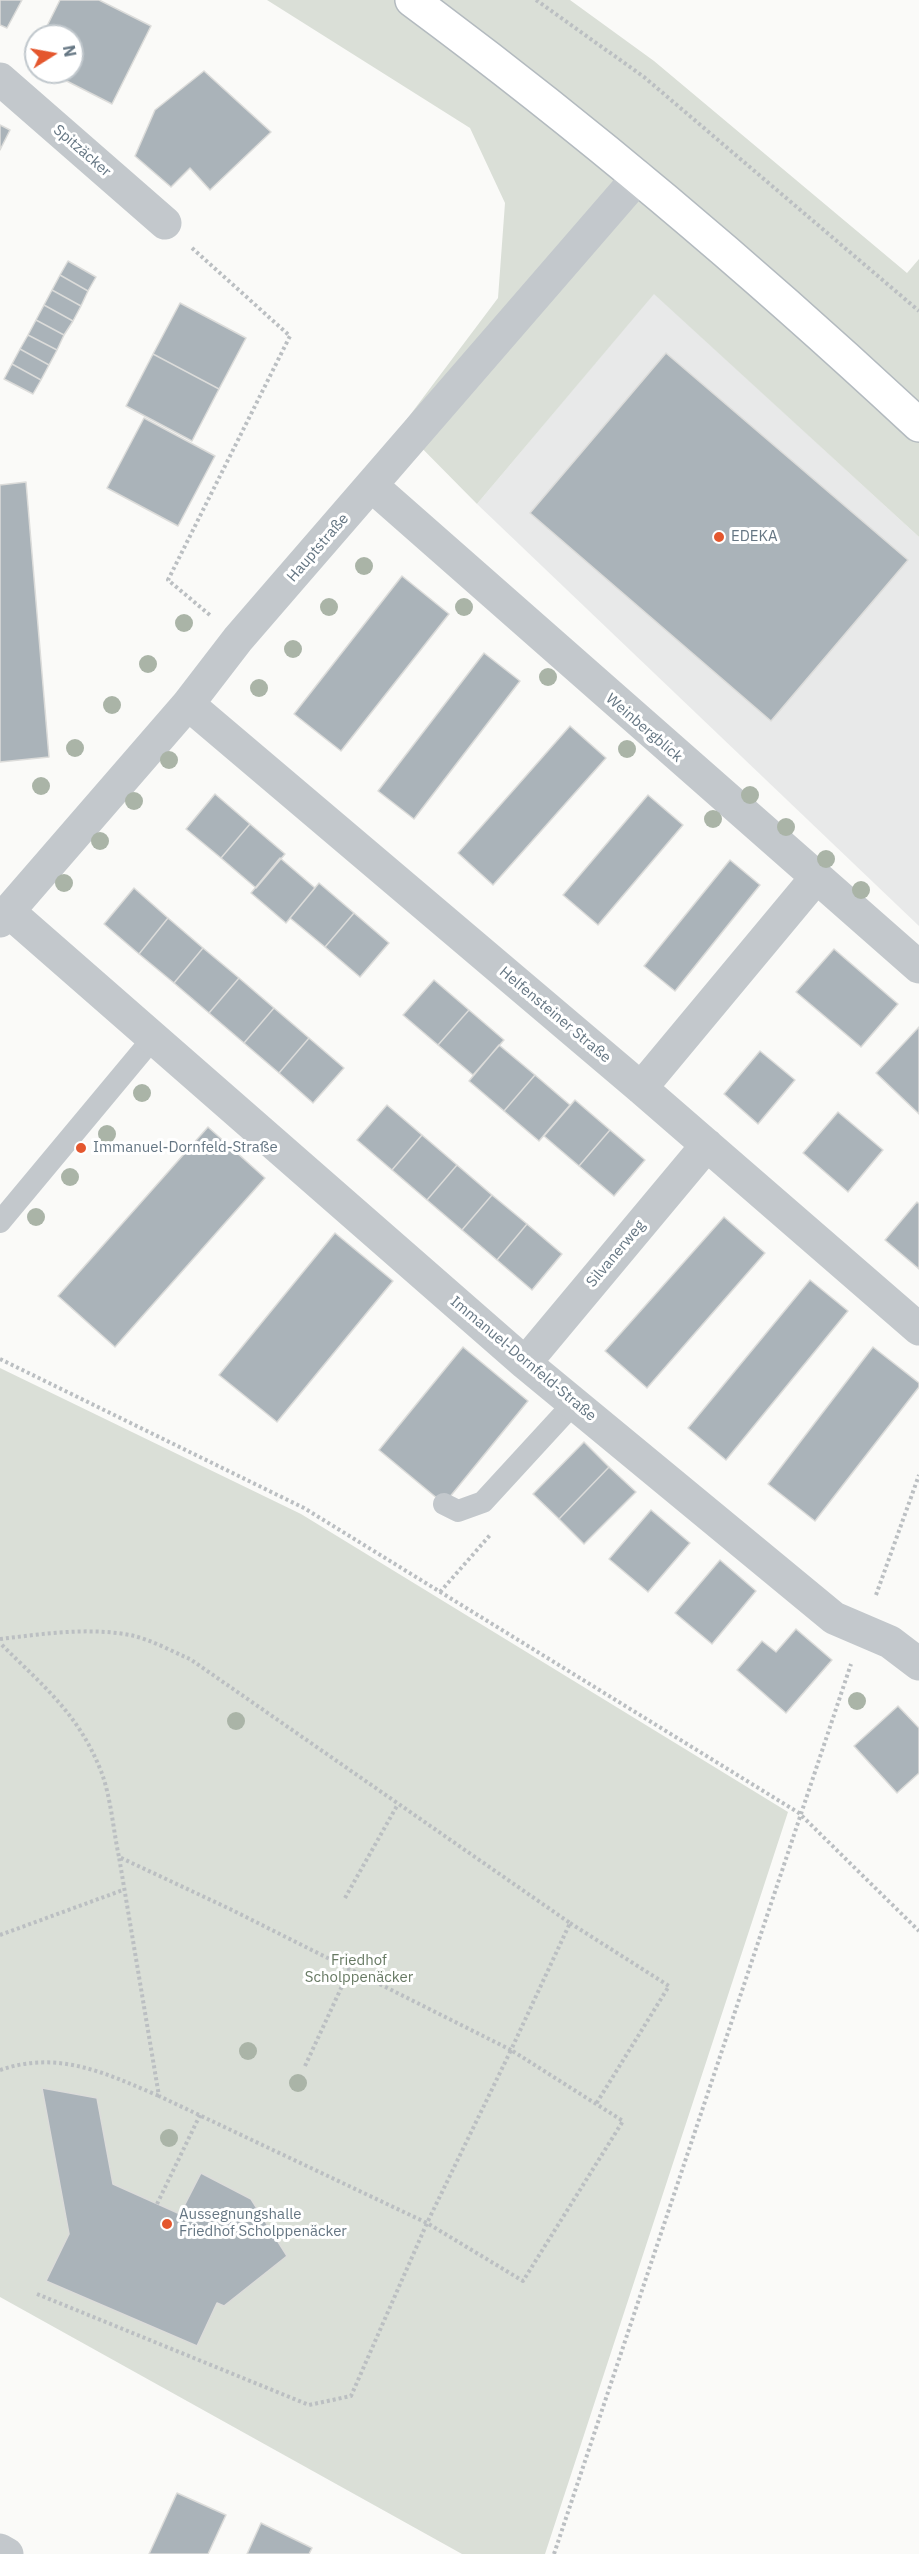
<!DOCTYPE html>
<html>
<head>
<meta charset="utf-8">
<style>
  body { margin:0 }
  #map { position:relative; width:919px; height:2554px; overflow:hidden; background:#fafaf8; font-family:"IBM Plex Sans",sans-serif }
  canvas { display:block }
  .north { position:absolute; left:24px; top:24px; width:60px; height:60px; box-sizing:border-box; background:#fff; border:2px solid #c1c8cd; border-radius:50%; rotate:79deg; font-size:16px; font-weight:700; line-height:24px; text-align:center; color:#657683 }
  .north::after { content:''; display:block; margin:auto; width:21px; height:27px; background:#e4572e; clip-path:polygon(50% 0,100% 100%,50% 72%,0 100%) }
</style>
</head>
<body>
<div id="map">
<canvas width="919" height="2554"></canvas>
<div class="north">N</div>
</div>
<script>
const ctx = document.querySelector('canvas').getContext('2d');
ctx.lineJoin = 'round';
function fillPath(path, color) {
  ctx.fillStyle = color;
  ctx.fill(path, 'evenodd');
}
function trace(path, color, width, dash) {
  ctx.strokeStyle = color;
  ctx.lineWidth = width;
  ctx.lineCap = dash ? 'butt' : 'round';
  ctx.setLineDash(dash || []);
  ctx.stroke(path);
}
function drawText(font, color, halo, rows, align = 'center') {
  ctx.font = font + ' "IBM Plex Sans",sans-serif';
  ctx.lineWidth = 6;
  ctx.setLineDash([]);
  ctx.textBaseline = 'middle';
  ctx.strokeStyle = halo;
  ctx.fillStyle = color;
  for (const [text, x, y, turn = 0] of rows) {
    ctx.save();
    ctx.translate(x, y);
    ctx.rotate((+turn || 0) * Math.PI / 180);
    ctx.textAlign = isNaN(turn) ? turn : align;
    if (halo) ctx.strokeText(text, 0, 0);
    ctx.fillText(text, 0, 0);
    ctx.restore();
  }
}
const built = new Path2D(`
  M654,293L919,537V926L477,504Z`);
const green = new Path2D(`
  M267,0H570L654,61L907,273L919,259V537L654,294L477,504L401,427L498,298L505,203L470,128Z
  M0,1368L301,1514L788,1812L545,2554H462L0,2297Z`);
const building = new Path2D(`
  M0,0H22L7,28L0,25Z
  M60,0H99L151,26L112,104L49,72H72V36H42Z
  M204,71L271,132L210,190L190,168L171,187L135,156L155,110Z
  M0,125L10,130L0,150Z
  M68,261L96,277L88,291L60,275Z
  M60,275L88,291L81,306L52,290Z
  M52,290L81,306L73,321L44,305Z
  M180,303L246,338L219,389L153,354Z
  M44,305L73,321L64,335L36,320Z
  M36,320L64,335L57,350L28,335Z
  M28,335L57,350L49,365L20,349Z
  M20,349L49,365L41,380L12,364Z
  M666,353L908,560L771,721L530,513Z
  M153,354L219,389L192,441L126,406Z
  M12,364L41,380L33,394L4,379Z
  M144,418L215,456L178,526L107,488Z
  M26,482L49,757L0,762V485Z
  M402,576L449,614L341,751L294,714Z
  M484,653L520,681L414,819L378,791Z
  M570,726L606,758L493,885L458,853Z
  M215,794L250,824L221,858L186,829Z
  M648,795L683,825L598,925L563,895Z
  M250,824L285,854L256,888L221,858Z
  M280,858L315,888L286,923L251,893Z
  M730,860L760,885L675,991L644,966Z
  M319,883L354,913L325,947L290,918Z
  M134,888L168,918L139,954L104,924Z
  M354,913L389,943L360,977L325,947Z
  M168,918L203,948L174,983L139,954Z
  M203,948L239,978L209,1013L174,983Z
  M834,949L898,1004L861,1047L796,992Z
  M239,978L274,1008L244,1043L209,1013Z
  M434,980L469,1010L438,1045L403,1015Z
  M274,1008L309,1038L279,1073L244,1043Z
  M469,1010L504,1040L473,1075L438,1045Z
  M919,1027V1114L876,1073Z
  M309,1038L344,1068L313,1103L279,1073Z
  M499,1045L535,1075L504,1111L469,1081Z
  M760,1051L795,1080L758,1124L724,1094Z
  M535,1075L570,1105L539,1141L504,1111Z
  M575,1100L610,1130L579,1166L544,1136Z
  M387,1105L422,1135L392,1170L357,1140Z
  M838,1112L883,1150L848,1192L803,1153Z
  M208,1127L265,1178L115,1347L58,1296Z
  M610,1130L645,1160L614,1196L579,1166Z
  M422,1135L457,1165L427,1200L392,1170Z
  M457,1165L492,1195L462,1230L427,1200Z
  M492,1195L527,1224L497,1260L462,1230Z
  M917,1202L919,1204V1269L885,1240Z
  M724,1217L765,1253L647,1388L605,1351Z
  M527,1224L562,1254L532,1290L497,1260Z
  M335,1233L393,1281L277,1422L219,1375Z
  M810,1280L848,1311L726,1460L688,1428Z
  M463,1347L528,1401L444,1504L379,1450Z
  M873,1347L919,1383V1387L815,1521L768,1484Z
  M584,1442L609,1467L559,1519L533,1494Z
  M609,1467L636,1492L584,1544L559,1519Z
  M651,1510L690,1543L648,1592L609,1559Z
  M720,1560L756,1591L712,1644L675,1613Z
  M796,1629L832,1660L786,1713L737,1670L762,1641L776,1652Z
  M898,1706L919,1728V1773L897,1793L854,1746Z
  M42,2088L97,2098L113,2184L180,2214L201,2173L251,2199L287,2256L224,2306L217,2303L197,2346L46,2281L69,2234Z
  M177,2493L226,2515L208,2554H149Z
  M261,2523L312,2548L309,2554H247Z`);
const path = new Path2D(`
  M536,0L644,77L919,311
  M192,248L290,336L168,580L211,616
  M0,1359L304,1508L799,1813L919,1931
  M440,1592L491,1534
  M876,1595L919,1475
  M0,1639C43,1634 87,1627 130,1635C150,1639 171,1651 190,1659L570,1923L511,2050L230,1909L119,1857C113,1829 111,1797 101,1771C78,1713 43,1686 0,1643
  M345,1898L398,1804
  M570,1923L669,1986L596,2104
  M0,1935L123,1890
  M305,2066L349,1971
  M0,2070C59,2050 105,2073 159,2096
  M157,2204L200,2115
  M37,2294L309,2405L351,2396L427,2223L523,2281L623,2121L511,2050L427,2223L159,2096L119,1857
  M554,2554L851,1664`);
const lane = new Path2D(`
  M0,1222L154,1037
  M444,1504L458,1511L483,1502L574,1403`);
const street = new Path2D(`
  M0,79L165,223
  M372,486L919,967
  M188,704L641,1088L919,1329
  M8,911L525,1363L834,1618L890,1642L919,1664
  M0,921L188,704L238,639L289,580L638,177
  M641,1088L815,879
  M525,1363L707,1145
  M0,2550L7,2554`);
const secondary = new Path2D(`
  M412,0C589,131 758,275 919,425`);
const trees = [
  [364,566],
  [329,607],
  [464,607],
  [184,623],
  [293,649],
  [148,664],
  [548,677],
  [259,688],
  [112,705],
  [75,748],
  [627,749],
  [169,760],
  [41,786],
  [750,795],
  [134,801],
  [713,819],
  [786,827],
  [100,841],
  [826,859],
  [64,883],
  [861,890],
  [142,1093],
  [107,1134],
  [70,1177],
  [36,1217],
  [857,1701],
  [236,1721],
  [248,2051],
  [298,2083],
  [169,2138]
];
const markers = [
  [719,537,6,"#e4572e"],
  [81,1148,6,"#e4572e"],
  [167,2224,6,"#e4572e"]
];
const streetNames = [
  ["Spitzäcker",82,151,41],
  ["Hauptstraße",318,548,-49],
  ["Weinbergblick",644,728,41],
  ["Helfensteiner Straße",555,1015,40],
  ["Silvanerweg",616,1254,-50],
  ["Immanuel-Dornfeld-Straße",523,1359,40]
];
const poiNames = [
  ["EDEKA",731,537],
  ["Immanuel-Dornfeld-Straße",93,1148],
  ["Aussegnungshalle",179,2215],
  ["Friedhof Scholppenäcker",179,2232]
];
const parkNames = [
  ["Friedhof",359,1961],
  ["Scholppenäcker",359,1978]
];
fillPath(built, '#e8e9e9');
fillPath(green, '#dadfd7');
fillPath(building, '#aab3b9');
trace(building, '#dcdcda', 1.5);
trace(secondary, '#b3babf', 36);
trace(path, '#bbbfc2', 4, [3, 3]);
trace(lane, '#c3c8cc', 22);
trace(street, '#c3c8cc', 33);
trace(secondary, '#fff', 33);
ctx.fillStyle = '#aab4a7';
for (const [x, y] of trees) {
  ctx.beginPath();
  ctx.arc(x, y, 9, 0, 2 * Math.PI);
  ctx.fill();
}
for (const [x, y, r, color] of markers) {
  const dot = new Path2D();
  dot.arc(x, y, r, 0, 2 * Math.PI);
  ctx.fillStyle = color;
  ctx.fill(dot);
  trace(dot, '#fff', 2);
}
drawText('15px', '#657683', '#fff', streetNames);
drawText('15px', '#657683', '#fff', poiNames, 'left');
drawText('15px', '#687a64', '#fff', parkNames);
</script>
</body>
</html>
